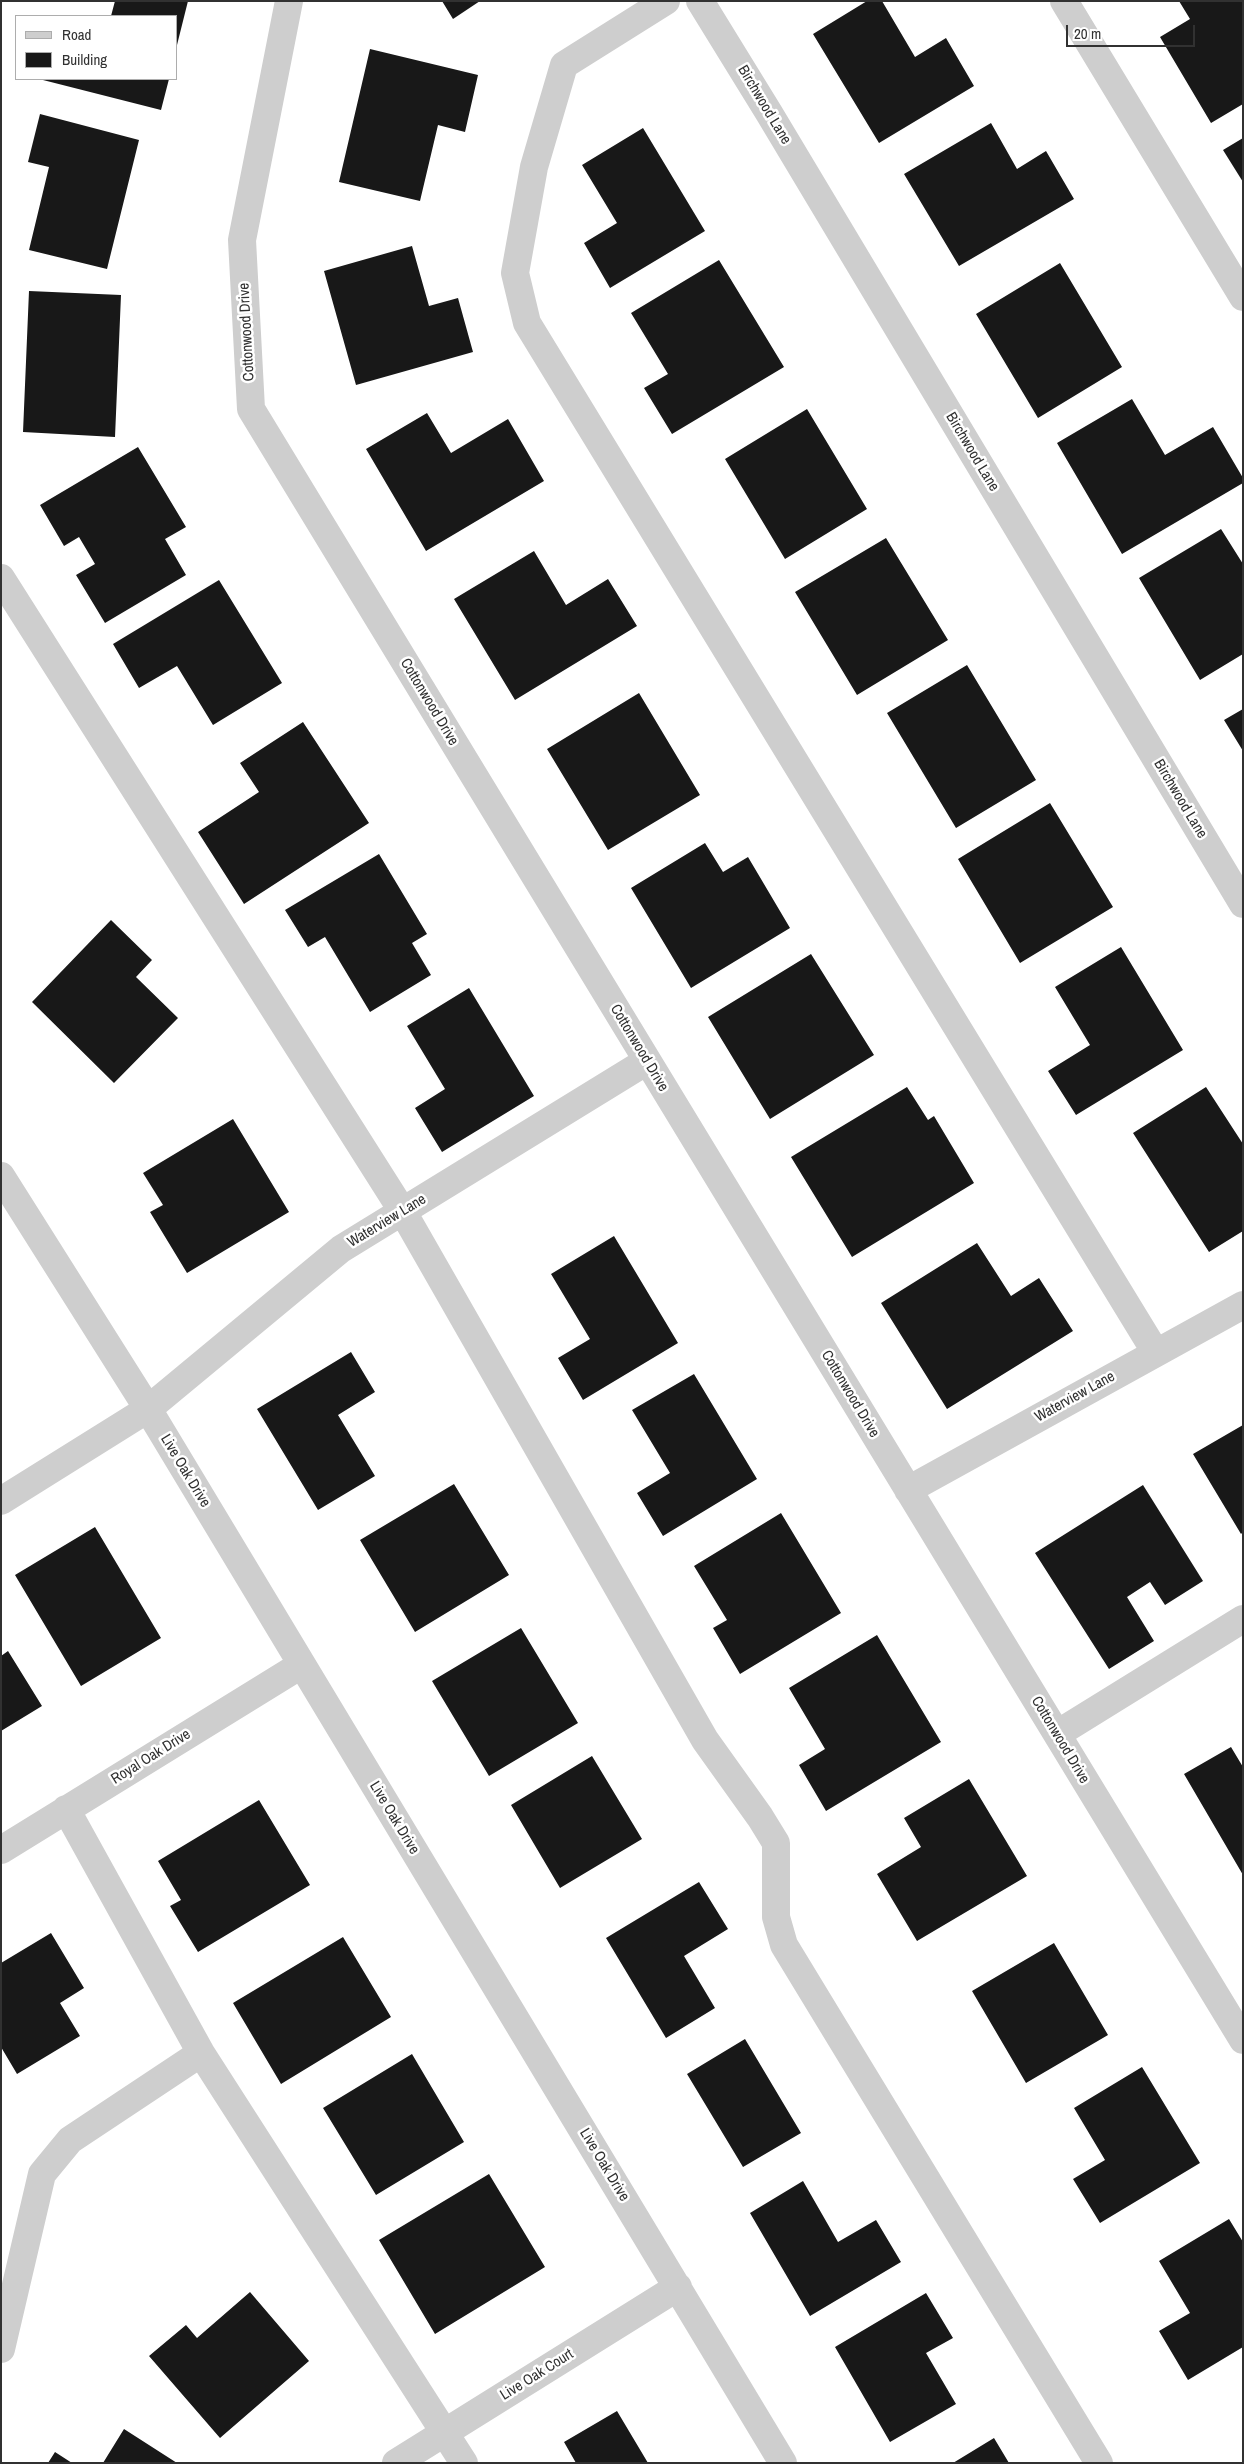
<!DOCTYPE html>
<html>
<head>
<meta charset="utf-8">
<style>
  body { margin:0 }
  #map { position:relative; width:1244px; height:2464px; overflow:hidden; background:#fff; font-family:"Archivo Narrow",sans-serif }
  canvas { display:block }
  .frame { position:absolute; inset:0; border:2px solid #313131; pointer-events:none }
  .legend { position:absolute; left:15px; top:15px; width:162px; height:65px; box-sizing:border-box; background:#fff; border:1px solid #adadad; margin:0; padding:6px 9px; list-style:none; font-size:15px; color:#313131 }
  .legend li { display:flex; align-items:center; gap:10px; height:25px }
  .legend b { width:25px; border:1px solid #adadad }
  .scale { position:absolute; left:1066px; top:25px; width:129px; height:22px; box-sizing:border-box; border:2px solid #313131; border-top:0; padding-left:6px; font-size:15px; line-height:18px; white-space:nowrap; color:#313131; -webkit-text-stroke:4px #fff; paint-order:stroke }
</style>
</head>
<body>
<div id="map">
<canvas width="1244" height="2464"></canvas>
<div class="frame"></div>
<ul class="legend">
<li><b style="height:6px;background:#cecece"></b>Road</li>
<li><b style="height:14px;background:#181818"></b>Building</li>
</ul>
<div class="scale">20 m</div>
</div>
<script>
const ctx = document.querySelector('canvas').getContext('2d');
ctx.lineJoin = 'round';
function fillPath(path, color) {
  ctx.fillStyle = color;
  ctx.fill(path, 'evenodd');
}
function trace(path, color, width, dash) {
  ctx.strokeStyle = color;
  ctx.lineWidth = width;
  ctx.lineCap = dash ? 'butt' : 'round';
  ctx.setLineDash(dash || []);
  ctx.stroke(path);
}
function drawText(font, color, halo, rows, align = 'center') {
  ctx.font = font + ' "Archivo Narrow",sans-serif';
  ctx.lineWidth = 5;
  ctx.setLineDash([]);
  ctx.textBaseline = 'middle';
  ctx.strokeStyle = halo;
  ctx.fillStyle = color;
  for (const [text, x, y, turn = 0] of rows) {
    ctx.save();
    ctx.translate(x, y);
    ctx.rotate((+turn || 0) * Math.PI / 180);
    ctx.textAlign = isNaN(turn) ? turn : align;
    if (halo) ctx.strokeText(text, 0, 0);
    ctx.fillText(text, 0, 0);
    ctx.restore();
  }
}
const building = new Path2D(`
  M115,1H188L177,45L176,16H111Z
  M442,1H480L453,19Z
  M867,1H882L915,57L946,38L974,86L879,143L813,34Z
  M1179,1H1243V104L1211,123L1160,37L1190,19Z
  M370,49L478,75L465,132L438,125L420,201L339,182Z
  M39,79H169L161,110Z
  M40,114L139,140L107,269L29,250L49,167L28,162Z
  M991,123L1017,169L1046,151L1074,199L959,266L904,174Z
  M643,128L705,231L610,288L584,243L617,223L582,165Z
  M1243,138V182L1223,150Z
  M412,246L429,306L458,298L473,352L356,385L324,271Z
  M719,260L784,367L672,434L644,388L668,374L631,313Z
  M1060,263L1122,367L1038,418L976,314Z
  M29,291L121,295L115,437L23,432Z
  M1132,399L1165,455L1213,427L1243,478V483L1122,554L1057,443Z
  M807,409L867,509L785,559L725,459Z
  M427,413L451,453L508,419L544,481L426,551L366,449Z
  M138,447L186,527L165,539L186,575L105,623L76,575L95,564L79,537L64,546L40,505Z
  M1221,529L1243,564V654L1200,680L1139,578Z
  M886,538L948,640L857,695L795,592Z
  M534,551L566,605L608,579L637,626L515,700L454,599Z
  M219,580L282,683L213,725L177,666L139,688L113,644Z
  M967,665L1036,780L956,828L887,713Z
  M639,693L700,795L608,850L547,749Z
  M1243,709V751L1224,720Z
  M303,722L369,823L244,904L198,832L259,792L240,763Z
  M1050,803L1113,907L1020,963L958,859Z
  M705,843L723,872L748,857L790,928L691,988L631,888Z
  M379,854L427,934L412,943L431,975L370,1012L325,937L308,947L285,910Z
  M111,920L152,960L136,977L178,1018L114,1083L32,1002Z
  M1121,947L1183,1050L1076,1115L1048,1071L1090,1045L1055,987Z
  M811,954L874,1055L770,1119L708,1017Z
  M469,988L534,1096L442,1152L415,1108L445,1089L407,1026Z
  M907,1087L928,1120L934,1116L974,1183L852,1257L791,1157Z
  M1206,1087L1243,1144V1231L1209,1252L1133,1133Z
  M233,1119L289,1212L187,1273L150,1212L163,1205L143,1173Z
  M614,1236L678,1343L583,1400L558,1358L590,1339L551,1274Z
  M977,1243L1011,1296L1039,1278L1073,1331L947,1409L881,1303Z
  M351,1352L375,1392L338,1415L375,1476L318,1510L257,1409Z
  M694,1374L757,1479L663,1536L637,1493L670,1473L632,1410Z
  M1243,1425V1532L1241,1534L1193,1454Z
  M454,1484L509,1575L415,1632L360,1540Z
  M1143,1485L1203,1581L1165,1605L1150,1582L1127,1597L1154,1641L1109,1669L1035,1553Z
  M781,1513L841,1613L740,1674L713,1628L727,1620L694,1566Z
  M95,1527L161,1638L81,1686L15,1575Z
  M521,1628L578,1723L489,1776L432,1681Z
  M877,1635L941,1742L826,1811L799,1765L825,1749L789,1688Z
  M8,1651L42,1706L1,1731V1656Z
  M1231,1747L1243,1767V1875L1184,1774Z
  M592,1756L642,1839L560,1888L511,1805Z
  M969,1779L1027,1876L917,1941L877,1874L921,1847L904,1818Z
  M259,1800L310,1885L198,1952L170,1906L181,1900L158,1861Z
  M699,1882L728,1929L684,1956L715,2008L666,2038L606,1938Z
  M51,1933L84,1988L60,2003L80,2036L17,2074L1,2047V1963Z
  M343,1937L391,2017L281,2084L233,2003Z
  M1054,1943L1108,2035L1026,2083L972,1991Z
  M745,2039L801,2133L743,2167L687,2074Z
  M412,2054L464,2142L376,2195L323,2108Z
  M1142,2067L1200,2163L1100,2223L1073,2179L1105,2160L1074,2108Z
  M489,2174L545,2267L435,2334L379,2240Z
  M803,2181L838,2242L876,2220L901,2262L810,2316L750,2213Z
  M1229,2219L1243,2242V2347L1188,2380L1159,2331L1190,2313L1159,2261Z
  M250,2292L309,2361L220,2438L149,2356L186,2325L197,2338Z
  M926,2293L953,2338L926,2353L956,2404L890,2442L835,2347Z
  M617,2411L648,2463H576L564,2442Z
  M124,2429L177,2463H103Z
  M994,2438L1009,2463H953Z
  M55,2452L72,2463H48Z`);
const minor = new Path2D(`
  M289,1L242,240L251,409L1243,2040
  M666,1L564,65L534,167L515,273L527,323L1156,1353
  M700,1L769,113L1243,904
  M1064,1L1243,297
  M1,578L403,1212L705,1740L760,1817L776,1843V1917L784,1945L1099,2463
  M1,1176L148,1409L783,2463
  M908,1490L1243,1305
  M1,1501L148,1409L341,1249L647,1061
  M1057,1734L1243,1619
  M66,1809L201,2053L464,2463
  M1,1850L301,1665
  M1,2349L42,2174L70,2140L201,2053
  M396,2463L678,2287`);
const streetNames = [
  ["Birchwood Lane",764,105,59],
  ["Cottonwood Drive",247,332,-93],
  ["Birchwood Lane",972,452,59],
  ["Cottonwood Drive",429,702,59],
  ["Birchwood Lane",1180,799,59],
  ["Cottonwood Drive",639,1048,59],
  ["Waterview Lane",387,1221,-31],
  ["Cottonwood Drive",850,1394,59],
  ["Waterview Lane",1075,1397,-29],
  ["Live Oak Drive",185,1471,59],
  ["Cottonwood Drive",1060,1740,59],
  ["Royal Oak Drive",151,1757,-32],
  ["Live Oak Drive",394,1818,59],
  ["Live Oak Drive",604,2165,59],
  ["Live Oak Court",537,2375,-32]
];
fillPath(building, '#181818');
trace(minor, '#cecece', 28);
drawText('15px', '#313131', '#fff', streetNames);
</script>
</body>
</html>
